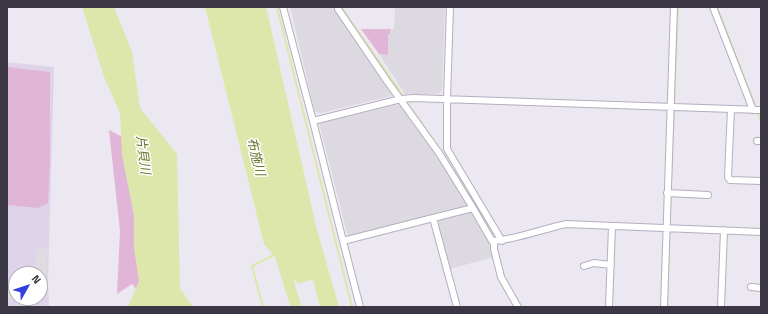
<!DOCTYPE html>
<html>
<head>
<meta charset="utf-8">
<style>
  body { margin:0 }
  #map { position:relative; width:768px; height:314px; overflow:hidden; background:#ece8f2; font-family:"Titillium Web",sans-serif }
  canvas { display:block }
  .frame { position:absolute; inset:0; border:8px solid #3c3744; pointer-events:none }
  .north { position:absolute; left:8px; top:266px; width:40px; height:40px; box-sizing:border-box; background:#fff; border:1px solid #b1afb4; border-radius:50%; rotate:51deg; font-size:11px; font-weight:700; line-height:16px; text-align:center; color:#3c3744 }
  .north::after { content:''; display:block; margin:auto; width:14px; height:18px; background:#3141df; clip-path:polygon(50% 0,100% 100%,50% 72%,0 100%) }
</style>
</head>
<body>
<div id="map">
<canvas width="768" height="314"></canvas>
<div class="frame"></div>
<div class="north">N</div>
</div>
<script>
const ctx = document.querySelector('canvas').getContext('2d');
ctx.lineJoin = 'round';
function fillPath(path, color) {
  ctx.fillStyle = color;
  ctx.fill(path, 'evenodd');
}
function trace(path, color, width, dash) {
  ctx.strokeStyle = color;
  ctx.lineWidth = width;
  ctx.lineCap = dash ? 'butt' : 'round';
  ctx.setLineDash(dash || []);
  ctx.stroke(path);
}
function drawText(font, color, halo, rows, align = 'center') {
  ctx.font = font + ' "Titillium Web","Noto Sans JP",sans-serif';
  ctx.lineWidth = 3;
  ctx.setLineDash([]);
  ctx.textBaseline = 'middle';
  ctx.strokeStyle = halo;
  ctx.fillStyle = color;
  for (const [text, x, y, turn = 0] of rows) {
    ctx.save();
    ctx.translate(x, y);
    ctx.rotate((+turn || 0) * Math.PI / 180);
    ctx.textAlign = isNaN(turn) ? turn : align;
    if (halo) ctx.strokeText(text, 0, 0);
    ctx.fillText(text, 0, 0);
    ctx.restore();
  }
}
const industrial = new Path2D(`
  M290,7H335L393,94L391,96L321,113L315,112Z
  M395,7H445L442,91L438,94H405L379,54L388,55V34H390V29H394Z
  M400,104L437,154L469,206L348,236L319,123Z
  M473,210L488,236L494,257L449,269L436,219Z`);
const education = new Path2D(`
  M7,62L54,67L48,281L49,307H7ZM16,274H40V298H16Z`);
const green = new Path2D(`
  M361,29H390V34H388V55L379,54Z
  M7,67L50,72V161L48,203L38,208L7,205Z
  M109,130L138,145L144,297L132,284L117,294L120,231Z`);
const parking = new Path2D(`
  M37,249H48L46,278L40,277V274H35Z
  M7,289L16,290V298H37L36,307H16L17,299L7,298Z`);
const water = new Path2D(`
  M82,7H114L132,52L140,108L177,154L180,288L193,307H128L139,281L134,248V216L122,155L120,113L104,77Z
  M205,7H266L317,230L339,307H320L313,279L298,284L264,244Z`);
const stream = new Path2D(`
  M277,7L352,307
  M341,7L404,97
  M717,7L761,121
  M406,101C437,144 466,188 492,234V237
  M670,210L678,7
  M263,307L252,266L276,254
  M667,307L669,254`);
const river = new Path2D(`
  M280,254L296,307`);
const street = new Path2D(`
  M283,7L313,121L401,99L413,98L761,110
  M338,7V9L387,81L439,153L473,208L492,241C515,240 542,229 566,224L761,232
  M450,7L447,99V149L502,241
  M713,7L753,110
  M731,109L728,177L730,180L761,181
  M313,121L343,241L433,218
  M757,141H761
  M667,193L708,195
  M343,241L360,307
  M494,241V249L501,277L518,307
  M584,266L594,263L611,265
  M751,287L761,288
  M457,307L433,218L473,208
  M609,307L612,226
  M664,307L674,7
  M721,307L724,230`);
const waterNames = [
  ["片貝川",142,155,83],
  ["布施川",255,157,76]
];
fillPath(industrial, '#dcd9e1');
fillPath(education, '#ded3e9');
fillPath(green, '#e1b5d8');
fillPath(parking, '#dedce0');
fillPath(water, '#dde7ab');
trace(stream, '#dde7ab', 2);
trace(river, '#dde7ab', 11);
trace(street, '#b5aebf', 8);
trace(street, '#fff', 6);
drawText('italic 13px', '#6a7730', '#fff', waterNames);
</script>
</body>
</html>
